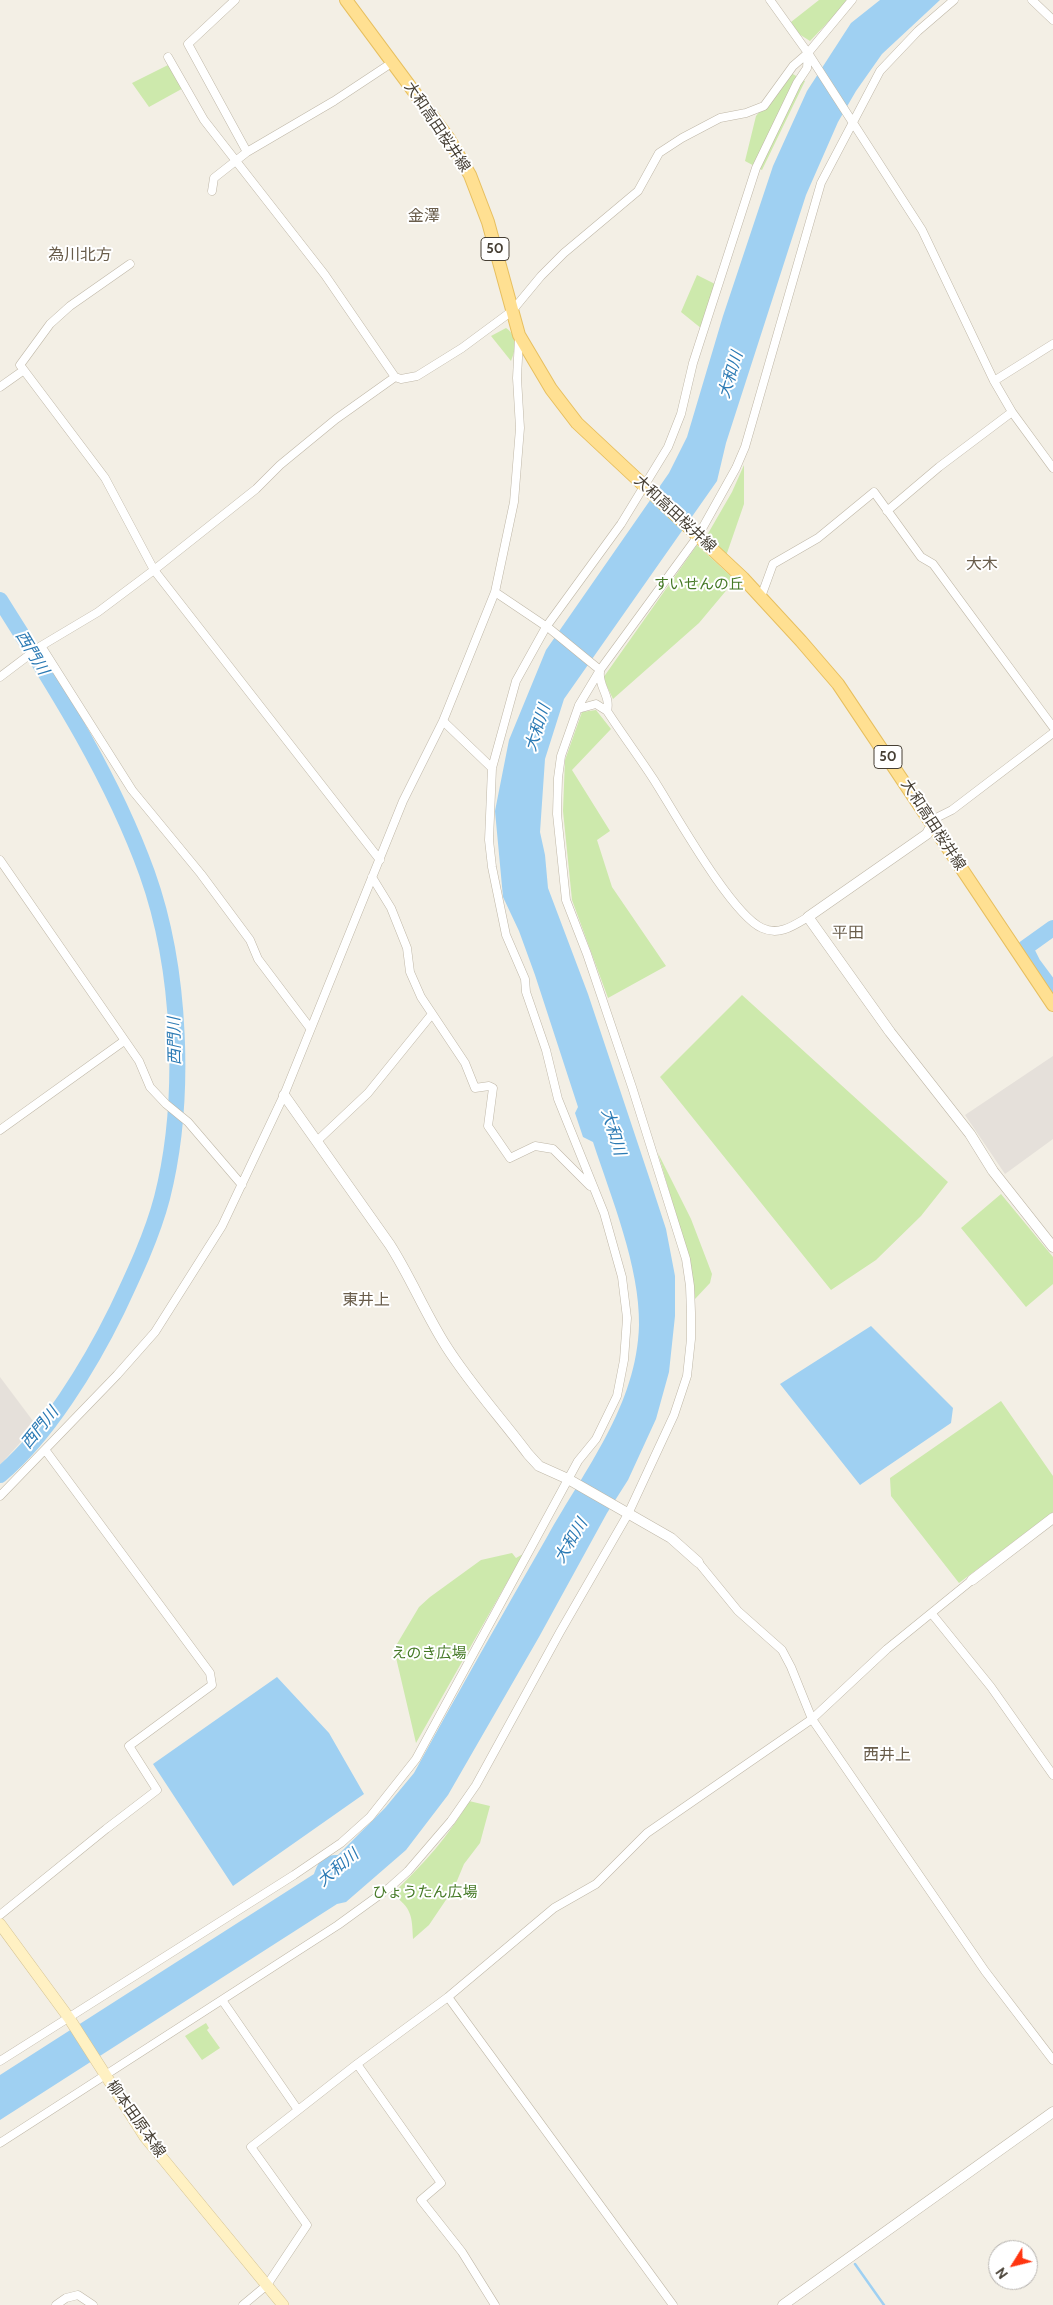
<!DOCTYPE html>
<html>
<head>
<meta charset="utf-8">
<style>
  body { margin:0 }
  #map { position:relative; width:1053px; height:2305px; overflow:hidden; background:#f3efe5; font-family:Cabin,sans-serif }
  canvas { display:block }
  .north { position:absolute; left:988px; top:2240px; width:50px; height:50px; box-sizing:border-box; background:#fff; border:1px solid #b5b2ae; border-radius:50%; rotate:234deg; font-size:14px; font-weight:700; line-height:20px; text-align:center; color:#463f34 }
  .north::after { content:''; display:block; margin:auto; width:18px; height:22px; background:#ff3510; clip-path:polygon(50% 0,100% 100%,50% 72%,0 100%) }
</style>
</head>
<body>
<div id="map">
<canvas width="1053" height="2305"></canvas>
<div class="north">N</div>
</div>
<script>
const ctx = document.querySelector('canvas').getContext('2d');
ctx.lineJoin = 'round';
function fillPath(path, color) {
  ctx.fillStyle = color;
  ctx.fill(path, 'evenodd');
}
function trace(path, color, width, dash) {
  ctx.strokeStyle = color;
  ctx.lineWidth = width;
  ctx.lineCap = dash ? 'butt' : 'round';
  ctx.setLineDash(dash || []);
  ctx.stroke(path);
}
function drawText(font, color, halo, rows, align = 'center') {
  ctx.font = font + ' Cabin,"Noto Sans JP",sans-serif';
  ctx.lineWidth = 4;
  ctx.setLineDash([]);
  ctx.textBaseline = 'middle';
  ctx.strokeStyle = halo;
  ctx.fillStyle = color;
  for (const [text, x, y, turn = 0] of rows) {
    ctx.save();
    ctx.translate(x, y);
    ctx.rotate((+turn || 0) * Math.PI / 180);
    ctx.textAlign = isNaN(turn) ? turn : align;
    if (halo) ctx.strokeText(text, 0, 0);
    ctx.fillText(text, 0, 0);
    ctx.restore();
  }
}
const industrial = new Path2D(`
  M1053,1056V1139L1005,1174L965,1115Z
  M0,1377L36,1425L0,1465Z`);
const green = new Path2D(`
  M819,0H849L810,41L799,34L791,22Z
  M174,62L187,86L149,107L132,83Z
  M791,73L805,81L762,170L745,161L756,116Z
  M697,275L717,285L702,329L681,312Z
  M506,328C518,336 516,349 511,361L491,336Z
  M744,465V504L726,556L706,537L732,492Z
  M697,545L735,580L699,623L613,699L603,678Z
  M596,710L611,729L572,770L610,831L597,840L612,887L666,966L608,998L572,900L563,811L565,760L582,712Z
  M742,995L948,1182L921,1216L876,1260L831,1290L660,1077Z
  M658,1153L691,1219L712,1274L710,1283L695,1299L691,1266Z
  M1001,1194L1053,1257V1284L1026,1307L961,1228Z
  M1001,1401L1053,1476V1512L959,1583L891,1496L890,1478Z
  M512,1553L516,1558L523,1554L416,1743L394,1649L419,1607L430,1597L481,1560Z
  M469,1801L490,1806L480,1843L464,1864L454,1888L429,1925L413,1939C412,1916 412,1908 392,1894C422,1866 449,1836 469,1801Z
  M206,2023L209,2028L207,2030L220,2048L202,2060L185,2036Z`);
const water = new Path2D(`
  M880,0H940L882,54L856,91L838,122L806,195L726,443L717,481L564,699L545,759L540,832L545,855L548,888L588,994L650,1180L666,1229L675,1276V1316L669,1372L656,1419L628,1480L607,1513L539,1637L448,1795L406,1850L346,1902L337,1904L0,2120V2075L314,1874C319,1860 323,1855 338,1855L385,1808L414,1773C457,1694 502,1615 547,1537C585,1469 637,1405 639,1325C640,1267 611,1197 593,1142L583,1137L575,1113L578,1107L535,975L519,931L503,897L495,811L509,740L546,650L669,473L687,437L723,316L773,166L807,91L851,23Z
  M871,1326L953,1408L951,1423L860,1485L780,1384Z
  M277,1677L329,1733L364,1794L233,1886L153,1764Z`);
const stream = new Path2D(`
  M855,2264L884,2305`);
const river = new Path2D(`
  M0,600C55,687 112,776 147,873C181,968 187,1099 162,1198C152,1236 134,1274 117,1310C90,1365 47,1436 0,1475
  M1053,928L1025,948L1033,964L1053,991`);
const minor = new Path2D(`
  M235,0L188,44L247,152L334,101L393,62
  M770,0L808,53L922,230L994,381L1012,412L1053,468
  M1032,0L1053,20
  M168,57L204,120L325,275L395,377L401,379L417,376L462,348L512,311L541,276L564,253L638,191L659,153L682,138L720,118L746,113L764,106L793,66L808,53L852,0
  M212,191L214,178L247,152
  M130,264L70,306L50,324L20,365L105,478L154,570L380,860
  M994,381L1053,344
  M0,387L24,370
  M887,511L939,467L1012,412
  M495,592L550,629L600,670
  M761,597L773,564L818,538L874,492L921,557L933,564L1053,727
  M41,646L132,790L201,874L250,940L258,959L310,1028
  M600,672C598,686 611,696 607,711C622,734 639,757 654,780C675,813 731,914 762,928C779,936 793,926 808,917
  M0,677L41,646L98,612L154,570L256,489L280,465L336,419L395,377
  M578,709L596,704L607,711
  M443,721L492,768
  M930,821L952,810L1053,733
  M0,860L139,1061L150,1087L166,1104L188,1122L242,1185
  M372,877L391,908L407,948L410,972L421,997L465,1063L475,1088L489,1086L493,1088L488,1126L510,1158L535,1146L553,1149L590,1186
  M0,1130L124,1041
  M317,1141L368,1093L432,1014
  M0,1496L117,1375L155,1332L222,1226L284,1095L403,801L443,721L495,592L514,502L520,428L517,378L519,338
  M698,1562L738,1611L782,1650L791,1667L812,1719L985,1971L1053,2060
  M932,1614L991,1687L1053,1775
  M0,1915L106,1829L157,1790L129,1746L212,1685L210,1673L46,1451
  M448,1997L673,2305
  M222,2000L298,2110
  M0,2061L294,1875L341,1843L370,1817L416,1759L578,1461L596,1439L617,1396L624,1360L627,1318L622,1277L604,1213L558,1099L546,1050L526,992L525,979L506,935L492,867L489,840L492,768L516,681L546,627L621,524L668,447L681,414L693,363L756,168L797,83L807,68L808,53
  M357,2064L441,2183L421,2200L462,2252L495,2305
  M0,2143L338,1925L389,1888L408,1871L451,1821L476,1785L560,1632L628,1514L674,1415L687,1376L691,1339V1313L690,1286L686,1259L632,1087L587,954L566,900L557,814L558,778L561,756L579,705L600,670L698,536L736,468L745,447L821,183L880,71L918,31L954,0
  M56,2305L66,2298L78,2295L93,2305
  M243,2305L267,2285L307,2225L251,2147L357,2064L448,1997L554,1908L596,1884L647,1833L812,1719L887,1649L972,1580`);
const tertiary = new Path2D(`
  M932,825L927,834L808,917L890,1032L970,1134L993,1171L1053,1247
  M284,1095L390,1245C411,1278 425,1313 446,1346C470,1384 501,1418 528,1454L539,1466L568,1479L671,1538L698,1562
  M972,1580L1053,1518
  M783,2305L1053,2112`);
const secondary = new Path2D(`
  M0,1924L69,2018L145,2137L283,2305`);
const primary = new Path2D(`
  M346,0L449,139L470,175L488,222L519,335L551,389L577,423L743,578L801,641L838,684L1053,1005`);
const shields = [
  [495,249,28],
  [888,757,28]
];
const shieldNames = [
  ["50",495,249],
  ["50",888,757]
];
const streetNames = [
  ["大和高田桜井線",437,127,56],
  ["大和高田桜井線",675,514,43],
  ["大和高田桜井線",933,825,57],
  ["柳本田原本線",136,2119,55]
];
const parkNames = [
  ["すいせんの丘",699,585],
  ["えのき広場",429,1654],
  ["ひょうたん広場",425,1893]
];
const neighbourhoodNames = [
  ["金澤",424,216],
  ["為川北方",80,255],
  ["大木",982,564],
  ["平田",848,933],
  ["東井上",366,1300],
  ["西井上",887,1755]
];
const waterNames = [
  ["大和川",731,375,-73],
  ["西門川",32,653,59],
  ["大和川",538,728,-72],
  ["西門川",175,1041,-91],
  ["大和川",613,1132,73],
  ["西門川",40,1428,-51],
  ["大和川",571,1541,-59],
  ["大和川",338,1868,-40]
];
fillPath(industrial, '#e5e0da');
fillPath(green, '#cde9ac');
fillPath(water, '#9fd0f2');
trace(stream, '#9fd0f2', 2.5);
trace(river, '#9fd0f2', 16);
trace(minor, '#bfb7a7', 9);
trace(tertiary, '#bfb7a7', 11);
trace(secondary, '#d5c393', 12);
trace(primary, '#e7bf5f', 14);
trace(minor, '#fff', 8);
trace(tertiary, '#fff', 10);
trace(secondary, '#fff1c3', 11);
trace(primary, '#ffe092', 12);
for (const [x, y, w] of shields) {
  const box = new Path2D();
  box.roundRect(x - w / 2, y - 11.5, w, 23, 4);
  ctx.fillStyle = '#fff';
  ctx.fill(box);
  trace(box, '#463f34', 1);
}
drawText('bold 14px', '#463f34', null, shieldNames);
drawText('15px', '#463f34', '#fff', streetNames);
drawText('15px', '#457926', '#fff', parkNames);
drawText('16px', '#695d4b', '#fff', neighbourhoodNames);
drawText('italic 16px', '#2b7ab4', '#fff', waterNames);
</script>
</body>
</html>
